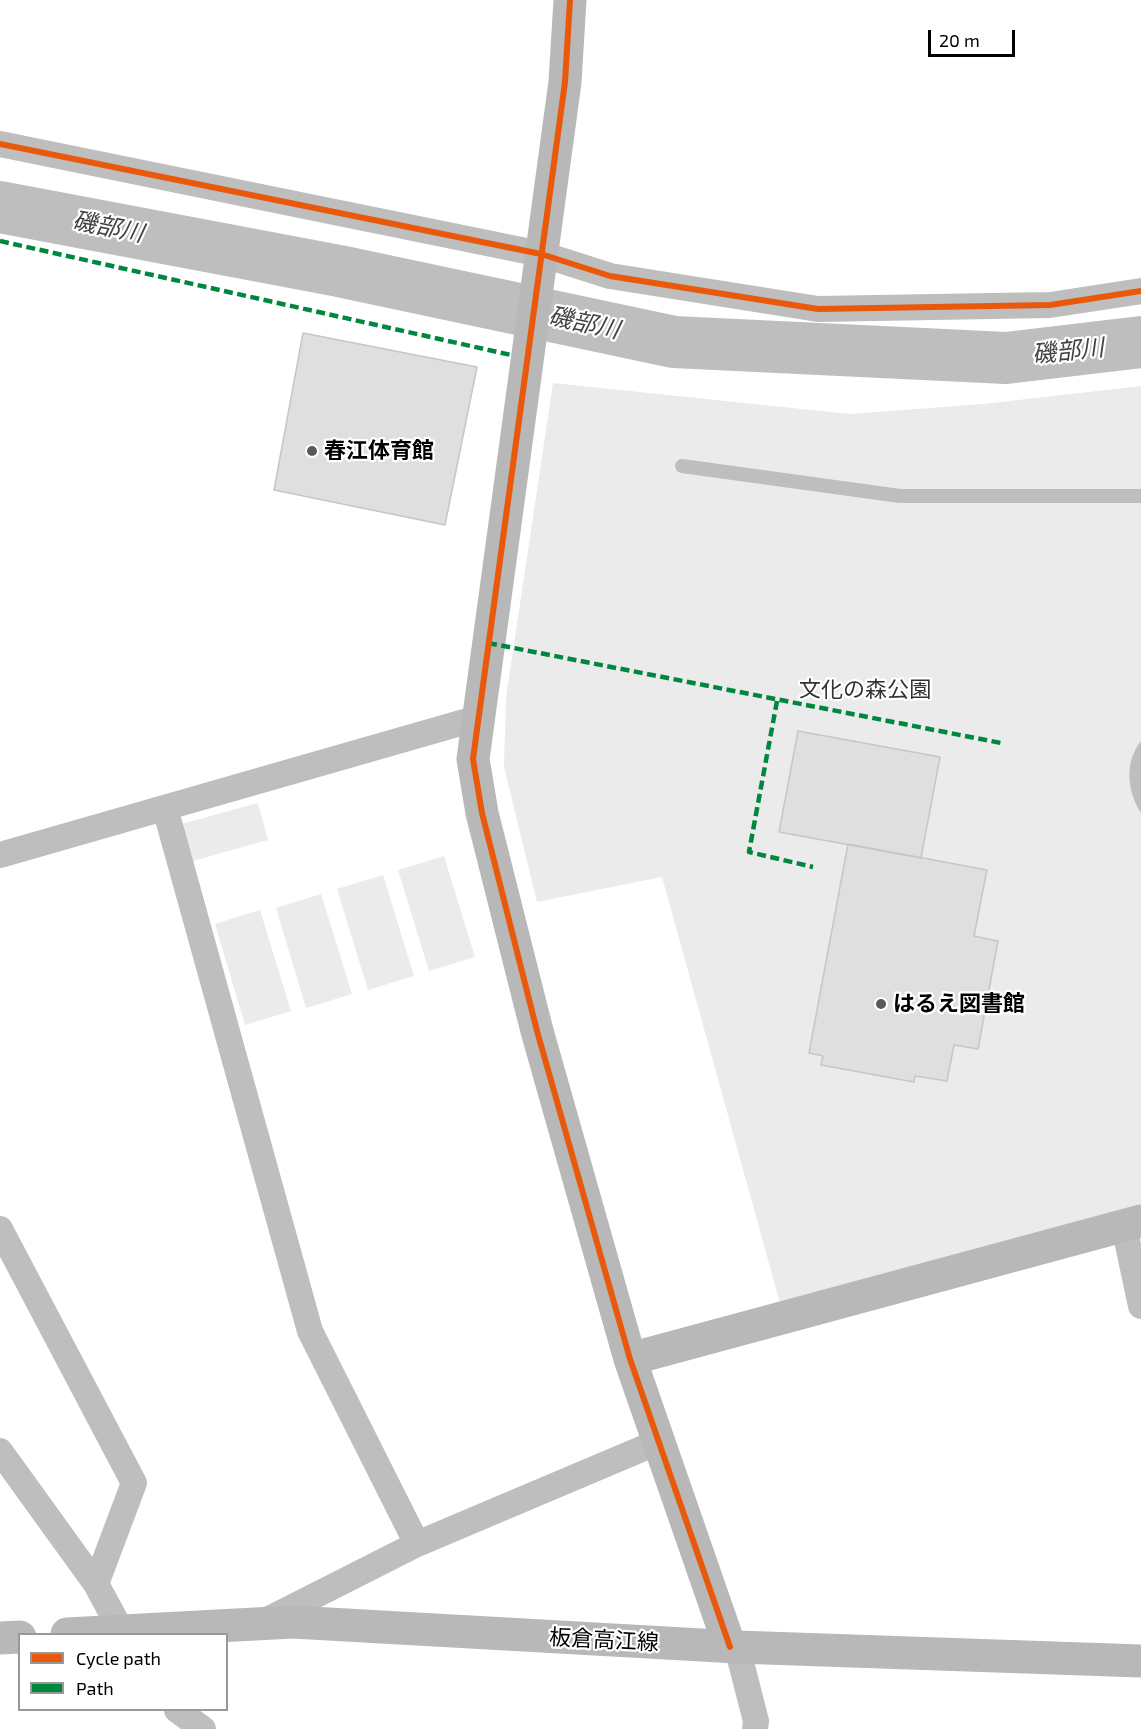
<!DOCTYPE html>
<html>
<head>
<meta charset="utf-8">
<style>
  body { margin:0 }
  #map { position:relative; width:1141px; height:1729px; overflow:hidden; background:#fff; font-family:"Exo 2",sans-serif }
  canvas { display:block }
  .legend { position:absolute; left:18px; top:1633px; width:210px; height:78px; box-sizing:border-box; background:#fff; border:2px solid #999; margin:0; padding:8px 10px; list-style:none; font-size:18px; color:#000 }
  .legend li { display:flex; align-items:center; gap:12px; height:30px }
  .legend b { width:30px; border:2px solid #999 }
  .scale { position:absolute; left:928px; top:30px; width:87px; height:27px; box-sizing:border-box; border:3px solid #000; border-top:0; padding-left:8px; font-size:18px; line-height:21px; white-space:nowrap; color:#000; -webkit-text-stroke:4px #fff; paint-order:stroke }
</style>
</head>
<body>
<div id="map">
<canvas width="1141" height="1729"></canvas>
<ul class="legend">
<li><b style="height:8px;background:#e8590c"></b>Cycle path</li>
<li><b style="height:8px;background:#00873e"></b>Path</li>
</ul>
<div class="scale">20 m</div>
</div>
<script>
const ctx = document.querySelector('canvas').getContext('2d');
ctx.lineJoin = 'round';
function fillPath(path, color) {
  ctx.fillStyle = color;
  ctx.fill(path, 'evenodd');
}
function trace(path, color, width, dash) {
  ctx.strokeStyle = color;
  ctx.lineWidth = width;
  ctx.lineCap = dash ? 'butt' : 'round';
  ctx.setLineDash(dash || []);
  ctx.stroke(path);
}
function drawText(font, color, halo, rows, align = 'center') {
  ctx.font = font + ' "Exo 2","Noto Sans JP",sans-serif';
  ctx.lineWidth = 4.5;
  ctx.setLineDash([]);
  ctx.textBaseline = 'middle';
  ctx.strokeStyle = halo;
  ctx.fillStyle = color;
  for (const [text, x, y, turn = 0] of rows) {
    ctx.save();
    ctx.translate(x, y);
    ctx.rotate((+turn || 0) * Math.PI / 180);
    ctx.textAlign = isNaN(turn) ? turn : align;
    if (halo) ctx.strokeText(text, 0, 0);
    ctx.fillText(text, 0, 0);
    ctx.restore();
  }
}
const green = new Path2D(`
  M553,383L850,414L983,404L1141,386V1205L780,1303L662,877L537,902L504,767L506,697Z
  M258,803L268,840L189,862L178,825Z
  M444,856L475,957L429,971L398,870Z
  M383,875L414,976L368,990L337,889Z
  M321,894L352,994L306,1008L276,908Z
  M260,910L291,1011L245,1025L215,924Z`);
const water = new Path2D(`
  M1141,741V813C1127,792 1124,762 1141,741Z`);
const river = new Path2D(`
  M0,207L339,271L674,342L1006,358L1141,342`);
const building = new Path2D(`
  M303,333L477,367L445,525L274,490Z
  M798,731L940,757L921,858L779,832Z
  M848,844L987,870L974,936L998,941L978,1049L954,1045L947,1081L915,1076L914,1082L821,1065L823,1056L809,1053Z`);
const lane = new Path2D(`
  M682,466L900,496H1141`);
const street = new Path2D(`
  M0,144L541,254L610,276L818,309L1050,305L1141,291
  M165,808L310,1331L417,1544
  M0,855L478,718
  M1124,1226L1141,1306
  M0,1229L134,1483L96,1584
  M0,1451L96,1584L122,1632
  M265,1621L417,1544L658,1442
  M737,1647L756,1721L755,1729
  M177,1710L203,1729`);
const secondary = new Path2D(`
  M570,0L565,82L473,759L482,813L537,1031L630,1359L730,1647
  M630,1359L1141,1221
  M67,1634L293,1622L737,1647L1141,1661
  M0,1638L20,1637`);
const quiet = new Path2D(`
  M0,241L511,355
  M488,643L1001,743
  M777,701L749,852L813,867`);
const cycleway = new Path2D(`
  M570,0L565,82L473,759L482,813L537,1031L630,1359L730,1647
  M0,144L541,254L610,276L818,309L1050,305L1141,291`);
const markers = [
  [312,451,6,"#595959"],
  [881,1004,6,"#595959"]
];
const poiNames = [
  ["春江体育館",324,451],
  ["はるえ図書館",893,1004]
];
const parkNames = [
  ["文化の森公園",865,690]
];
const streetNames = [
  ["板倉高江線",604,1640,3]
];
const waterNames = [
  ["磯部川",108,227,11],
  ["磯部川",584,323,12],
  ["磯部川",1068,351,-6]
];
fillPath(green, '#ebebeb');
fillPath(water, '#bebebe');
trace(river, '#bebebe', 52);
fillPath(building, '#dfdfdf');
trace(building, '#c6c6c6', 1.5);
trace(lane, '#bebebe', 14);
trace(street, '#bebebe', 26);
trace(secondary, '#b8b8b8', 33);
trace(quiet, '#00873e', 4.5, [9, 4.5]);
trace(cycleway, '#e8590c', 6);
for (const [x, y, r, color] of markers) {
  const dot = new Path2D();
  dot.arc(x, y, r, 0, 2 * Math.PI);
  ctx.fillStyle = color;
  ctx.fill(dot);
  trace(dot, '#fff', 2);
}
drawText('bold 22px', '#000', '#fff', poiNames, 'left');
drawText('22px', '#323232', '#fff', parkNames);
drawText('22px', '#000', '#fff', streetNames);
drawText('italic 24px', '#434343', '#fff', waterNames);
</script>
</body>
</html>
